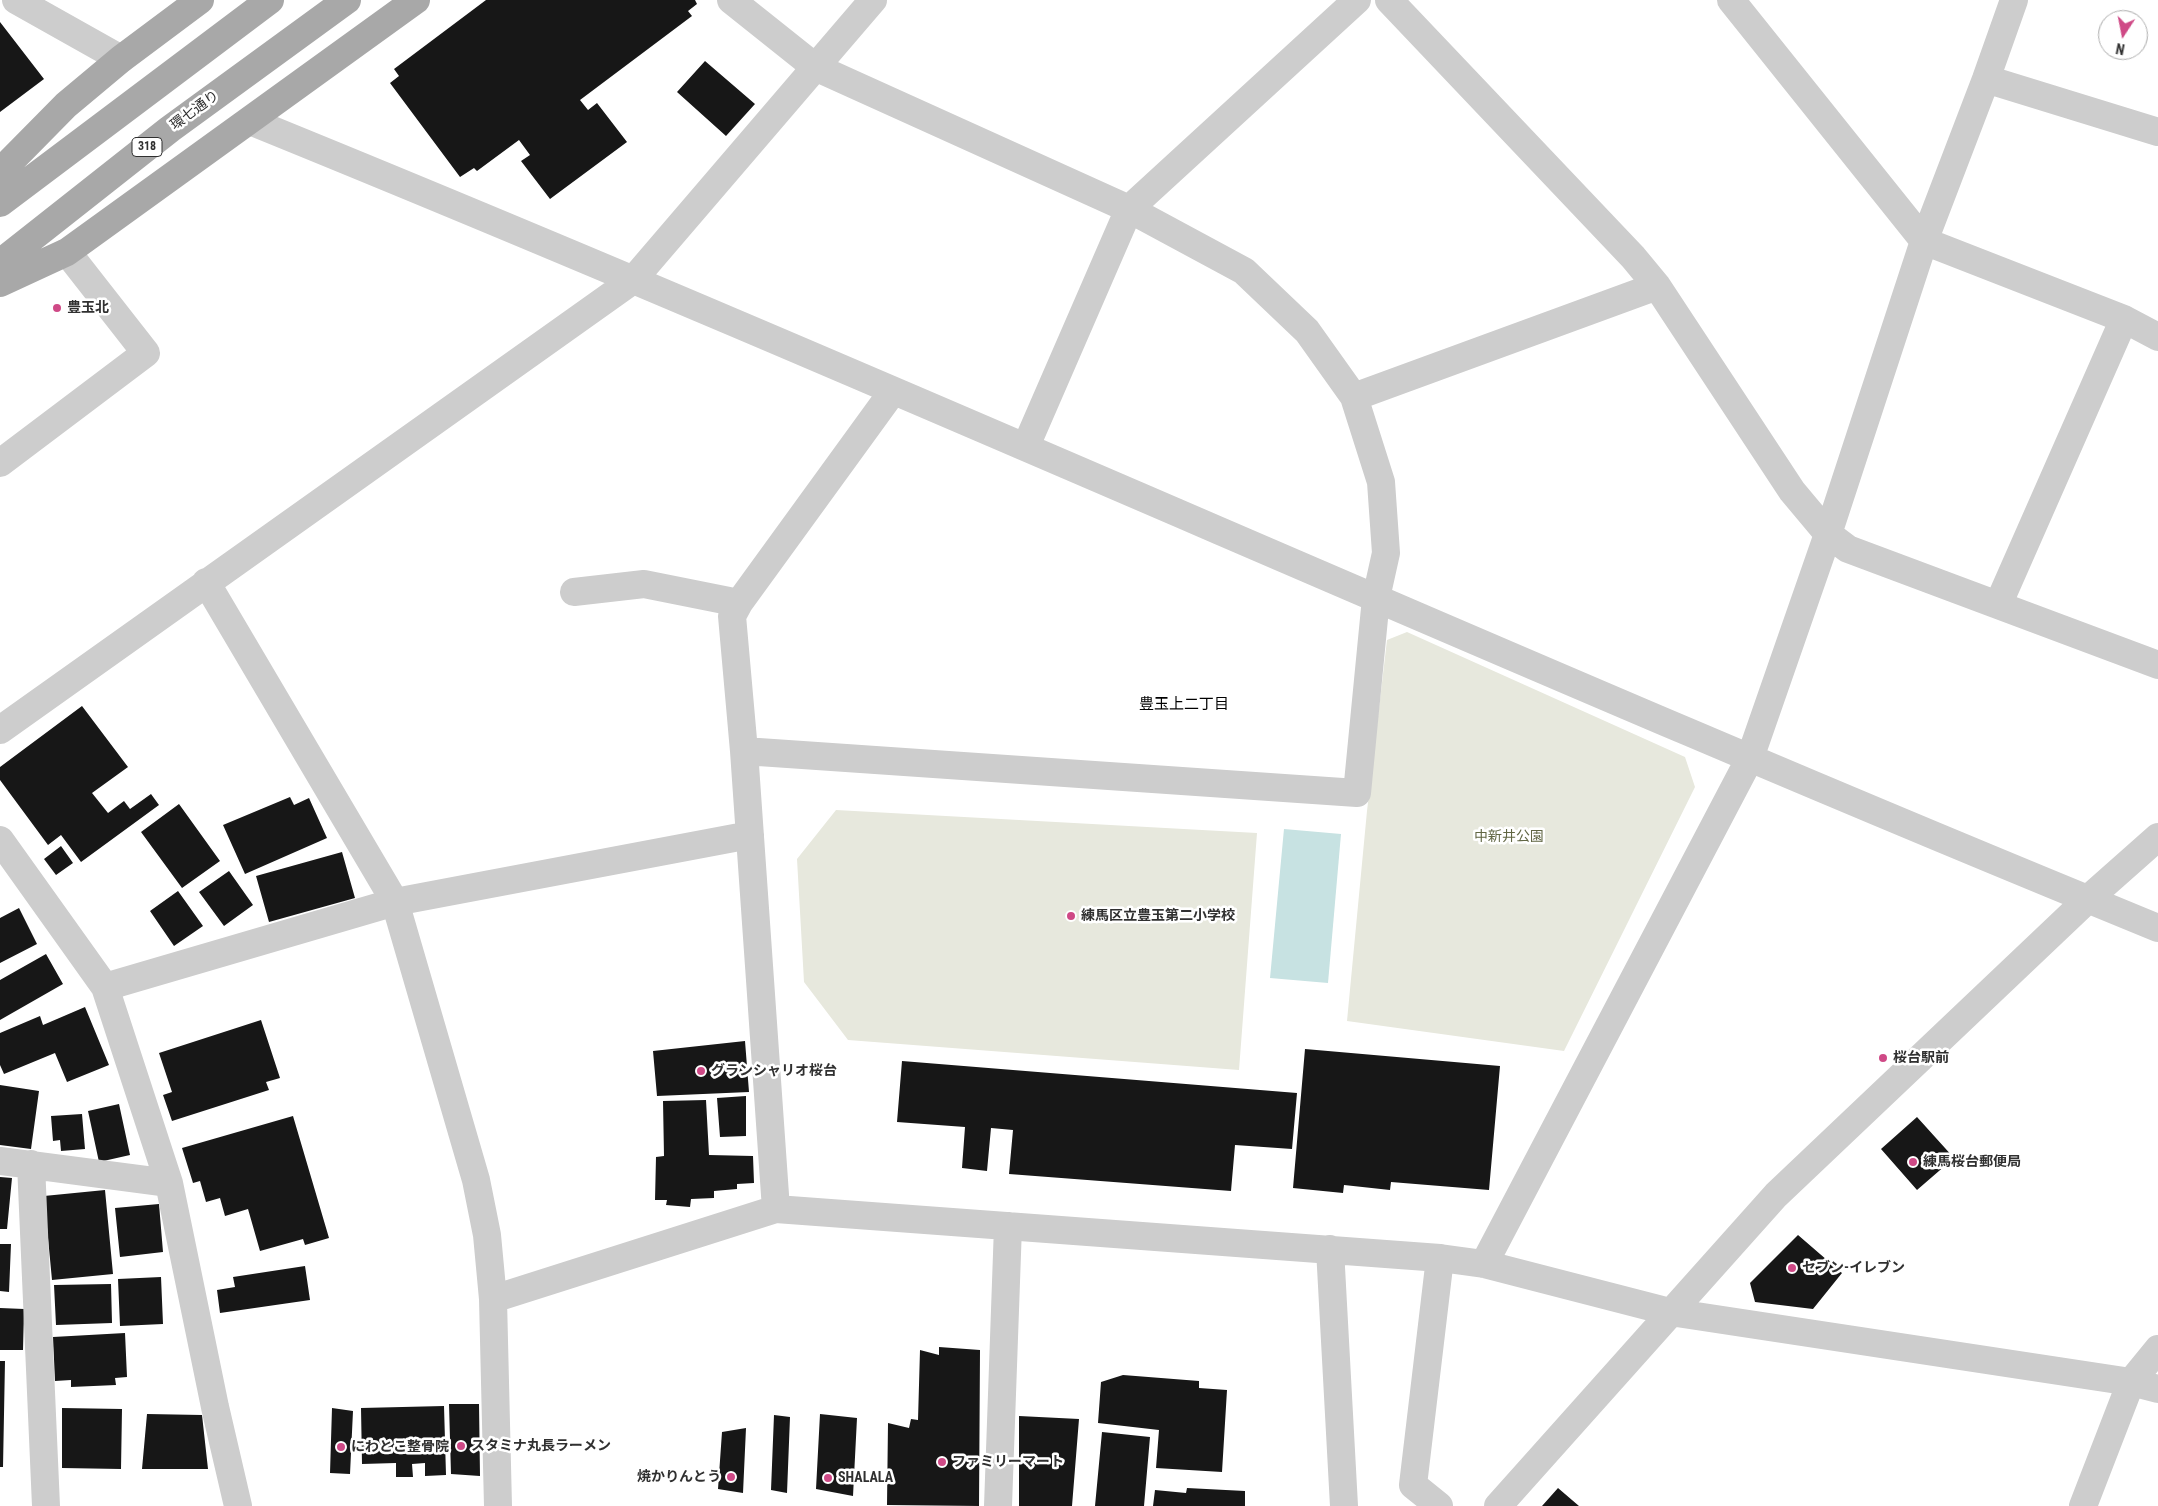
<!DOCTYPE html>
<html>
<head>
<meta charset="utf-8">
<style>
  body { margin:0 }
  #map { position:relative; width:2158px; height:1506px; overflow:hidden; background:#fff; font-family:"Roboto Condensed",sans-serif }
  canvas { display:block }
  .north { position:absolute; left:2098px; top:10px; width:50px; height:50px; box-sizing:border-box; background:#fff; border:1px solid #acacac; border-radius:50%; rotate:191deg; font-size:14px; font-weight:700; line-height:20px; text-align:center; color:#303030 }
  .north::after { content:''; display:block; margin:auto; width:18px; height:22px; background:#cf4986; clip-path:polygon(50% 0,100% 100%,50% 72%,0 100%) }
</style>
</head>
<body>
<div id="map">
<canvas width="2158" height="1506"></canvas>
<div class="north">N</div>
</div>
<script>
const ctx = document.querySelector('canvas').getContext('2d');
ctx.lineJoin = 'round';
function fillPath(path, color) {
  ctx.fillStyle = color;
  ctx.fill(path, 'evenodd');
}
function trace(path, color, width, dash) {
  ctx.strokeStyle = color;
  ctx.lineWidth = width;
  ctx.lineCap = dash ? 'butt' : 'round';
  ctx.setLineDash(dash || []);
  ctx.stroke(path);
}
function drawText(font, color, halo, rows, align = 'center') {
  ctx.font = font + ' "Roboto Condensed","Noto Sans JP",sans-serif';
  ctx.lineWidth = 5;
  ctx.setLineDash([]);
  ctx.textBaseline = 'middle';
  ctx.strokeStyle = halo;
  ctx.fillStyle = color;
  for (const [text, x, y, turn = 0] of rows) {
    ctx.save();
    ctx.translate(x, y);
    ctx.rotate((+turn || 0) * Math.PI / 180);
    ctx.textAlign = isNaN(turn) ? turn : align;
    if (halo) ctx.strokeText(text, 0, 0);
    ctx.fillText(text, 0, 0);
    ctx.restore();
  }
}
const green = new Path2D(`
  M1407,632L1685,757L1695,787L1564,1051L1347,1021L1367,811L1387,640Z
  M836,810L1257,833L1239,1070L848,1040L804,982L797,859Z`);
const water = new Path2D(`
  M1284,829L1341,834L1328,983L1270,978Z`);
const building = new Path2D(`
  M486,0H695L697,4L688,11L692,16L580,100L588,110L597,103L627,142L550,199L521,161L530,155L519,140L477,171L474,168L460,177L390,83L399,76L394,69Z
  M0,22L44,79L0,112Z
  M705,61L755,104L726,136L677,92Z
  M82,706L128,767L92,793L108,813L124,801L130,809L151,794L159,805L81,862L61,835L48,845L0,780V767Z
  M290,797L294,805L309,798L327,838L245,874L223,825Z
  M179,804L220,861L182,888L141,832Z
  M61,846L73,863L56,875L44,859Z
  M342,852L355,898L269,922L256,876Z
  M229,871L253,905L224,926L199,892Z
  M178,891L203,926L174,946L150,911Z
  M19,908L37,944L0,963V918Z
  M46,954L63,984L0,1020V980Z
  M85,1007L109,1065L67,1082L55,1053L4,1074L0,1065V1033L40,1016L43,1025Z
  M261,1020L280,1078L266,1082L269,1090L172,1121L163,1095L172,1092L159,1053Z
  M745,1041L749,1092L657,1096L653,1051Z
  M1305,1049L1500,1066L1489,1190L1391,1182L1390,1190L1344,1185L1343,1193L1293,1188Z
  M902,1061L1297,1093L1292,1149L1235,1145L1231,1191L1009,1174L1013,1130L991,1128L987,1171L962,1168L965,1127L897,1122Z
  M0,1085L39,1091L31,1149L0,1145Z
  M746,1096V1136L720,1137L717,1098Z
  M706,1100L709,1155L753,1156L754,1183L737,1184V1189L714,1191V1198L691,1199L690,1207L666,1205L667,1200H655L656,1157L664,1156L663,1101Z
  M119,1104L130,1155L99,1162L88,1111Z
  M82,1114L85,1149L61,1151L60,1140L53,1141L51,1116Z
  M293,1116L329,1238L305,1245L303,1239L260,1251L248,1209L225,1216L220,1198L206,1202L200,1181L193,1183L182,1148Z
  M1917,1117L1954,1158L1917,1190L1881,1149Z
  M0,1177L12,1178L7,1229H0Z
  M105,1190L113,1274L52,1280L44,1196Z
  M159,1204L163,1252L120,1257L115,1208Z
  M1798,1235L1842,1273L1813,1309L1755,1302L1750,1283Z
  M0,1244H11L9,1292L0,1291Z
  M305,1266L310,1300L220,1313L217,1290L235,1287L233,1277Z
  M161,1277L163,1324L120,1326L118,1279Z
  M111,1284L112,1323L56,1325L54,1285Z
  M0,1308L24,1309L23,1350H0Z
  M125,1333L127,1377L115,1378L116,1385L71,1387V1380L55,1381L53,1337Z
  M939,1347L980,1350L979,1506L887,1505L888,1423L909,1428L911,1419L918,1420L920,1350L939,1355Z
  M0,1361H5L3,1467H0Z
  M1123,1375L1199,1381V1388L1227,1390L1222,1472L1156,1468L1159,1430L1098,1423L1101,1382Z
  M449,1404H479L480,1476L451,1474Z
  M444,1406L446,1475L425,1476V1463L412,1464L413,1477H396V1463L362,1464L361,1408Z
  M62,1408L122,1409L121,1469L62,1468Z
  M332,1408L353,1411L350,1474L330,1473Z
  M147,1414L202,1415L208,1469H142Z
  M820,1414L857,1418L853,1496L816,1489Z
  M774,1415L790,1417L787,1493L771,1490Z
  M1019,1416L1079,1419L1072,1506H1019Z
  M746,1428L743,1493L718,1489L722,1432Z
  M1102,1432L1150,1437L1144,1506H1095Z
  M1187,1488L1245,1491V1506H1153L1155,1490L1186,1493Z
  M1558,1488L1579,1506H1542Z`);
const minor = new Path2D(`
  M16,0L121,59
  M731,0L815,67L1129,209L1244,271L1307,331L1354,397L1381,482L1386,553L1376,598L1357,793L744,751
  M1389,0L1633,257L1657,286L1792,491L1828,534L1848,549L2158,665
  M1731,0L1924,241L2124,319L2158,337
  M1986,79L2158,132
  M250,121C890,381 1518,667 2158,928
  M1354,397L1657,286
  M1026,446L1129,209L1357,0
  M0,463L146,353L67,252
  M206,582L395,902L476,1180L487,1235L493,1299L498,1506
  M574,592L644,584L739,603
  M1998,605L2124,319
  M0,730L633,280L873,0
  M0,840L105,987L169,1183L215,1407L238,1506
  M105,987L395,902L750,835
  M0,1161L169,1183
  M31,1164L46,1506
  M776,1209L744,751L732,616L739,603L893,391
  M1330,1249L1344,1506
  M1484,1264L1750,758L1828,534L1924,241L1986,79L2014,0
  M493,1299L776,1209L1440,1258L1484,1264L1670,1312L2131,1382L2158,1389
  M998,1506L1008,1226
  M1439,1506L1413,1485L1440,1258
  M1498,1506L1776,1195L2088,899L2158,837
  M2083,1506L2131,1382L2158,1349`);
const major = new Path2D(`
  M0,172L66,105L121,59L200,0
  M0,203L270,0
  M0,263L170,129L347,0
  M0,283L67,252L416,0`);
const markers = [
  [57,308,5,"#cf4986"],
  [1071,916,5,"#cf4986"],
  [1883,1058,5,"#cf4986"],
  [701,1071,5,"#cf4986"],
  [1913,1162,5,"#cf4986"],
  [1792,1268,5,"#cf4986"],
  [461,1446,5,"#cf4986"],
  [341,1447,5,"#cf4986"],
  [942,1462,5,"#cf4986"],
  [731,1477,5,"#cf4986"],
  [828,1478,5,"#cf4986"]
];
const shields = [
  [147,147,30]
];
const shieldNames = [
  ["318",147,147]
];
const streetNames = [
  ["環七通り",195,111,-36]
];
const poiNames = [
  ["豊玉北",67,308],
  ["練馬区立豊玉第二小学校",1081,916],
  ["桜台駅前",1893,1058],
  ["グランシャリオ桜台",711,1071],
  ["練馬桜台郵便局",1923,1162],
  ["セブン-イレブン",1802,1268],
  ["スタミナ丸長ラーメン",471,1446],
  ["にわとこ整骨院",351,1447],
  ["ファミリーマート",952,1462],
  ["焼かりんとう",721,1477,"right"],
  ["SHALALA",838,1478]
];
const parkNames = [
  ["中新井公園",1509,837]
];
const neighbourhoodNames = [
  ["豊玉上二丁目",1184,705]
];
fillPath(green, '#e7e8dd');
fillPath(water, '#c7e2e2');
fillPath(building, '#171717');
trace(minor, '#cdcdcd', 28);
trace(major, '#a8a8a8', 28);
for (const [x, y, r, color] of markers) {
  const dot = new Path2D();
  dot.arc(x, y, r, 0, 2 * Math.PI);
  ctx.fillStyle = color;
  ctx.fill(dot);
  trace(dot, '#fff', 2);
}
for (const [x, y, w] of shields) {
  const box = new Path2D();
  box.roundRect(x - w / 2, y - 9.5, w, 19, 4);
  ctx.fillStyle = '#fff';
  ctx.fill(box);
  trace(box, '#303030', 1);
}
drawText('bold 12px', '#303030', null, shieldNames);
drawText('14px', '#303030', '#fff', streetNames);
drawText('bold 14px', '#303030', '#fff', poiNames, 'left');
drawText('14px', '#616643', '#fff', parkNames);
drawText('15px', '#000', '#fff', neighbourhoodNames);
</script>
</body>
</html>
